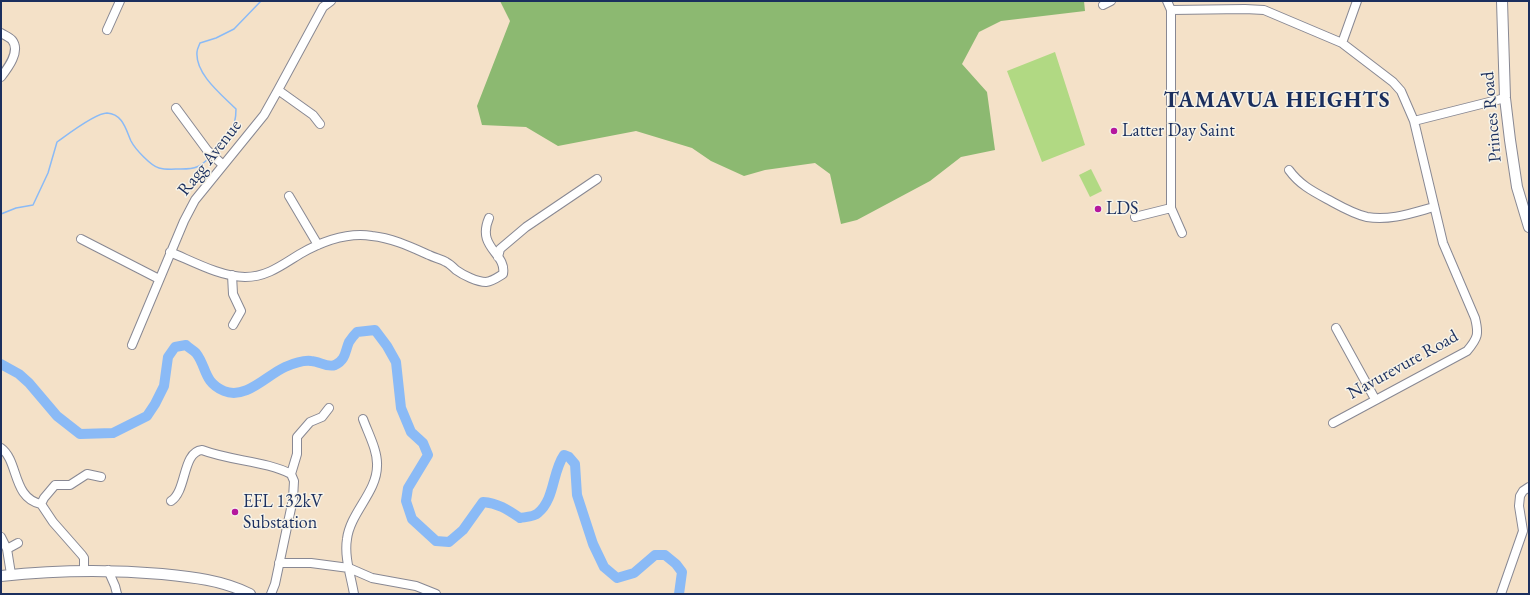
<!DOCTYPE html>
<html>
<head>
<meta charset="utf-8">
<style>
  body { margin:0 }
  #map { position:relative; width:1530px; height:595px; overflow:hidden; background:#f4e1c8; font-family:"EB Garamond",serif }
  canvas { display:block }
  .frame { position:absolute; inset:0; border:2px solid #1b2f5e; pointer-events:none }
</style>
</head>
<body>
<div id="map">
<canvas width="1530" height="595"></canvas>
<div class="frame"></div>
</div>
<script>
const ctx = document.querySelector('canvas').getContext('2d');
ctx.lineJoin = 'round';
function fillPath(path, color) {
  ctx.fillStyle = color;
  ctx.fill(path, 'evenodd');
}
function trace(path, color, width, dash) {
  ctx.strokeStyle = color;
  ctx.lineWidth = width;
  ctx.lineCap = dash ? 'butt' : 'round';
  ctx.setLineDash(dash || []);
  ctx.stroke(path);
}
function drawText(font, color, halo, rows, align = 'center') {
  ctx.font = font + ' "EB Garamond",serif';
  ctx.lineWidth = 3;
  ctx.setLineDash([]);
  ctx.textBaseline = 'middle';
  ctx.strokeStyle = halo;
  ctx.fillStyle = color;
  for (const [text, x, y, turn = 0] of rows) {
    ctx.save();
    ctx.translate(x, y);
    ctx.rotate((+turn || 0) * Math.PI / 180);
    ctx.textAlign = isNaN(turn) ? turn : align;
    if (halo) ctx.strokeText(text, 0, 0);
    ctx.fillText(text, 0, 0);
    ctx.restore();
  }
}
const green = new Path2D(`
  M1055,52L1085,145L1042,162L1007,71Z
  M1091,169L1102,191L1090,197L1079,175Z`);
const forest = new Path2D(`
  M500,1H1084L1085,11L1001,21L979,32L962,64L987,92L995,150L961,157L930,181L857,220L841,224L830,174L815,163L765,170L744,176L711,161L692,148L636,131L558,146L526,127L482,125L477,106L510,21Z`);
const stream = new Path2D(`
  M214,153C228,139 236,129 236,109C222,95 195,74 197,52C197,49 199,46 200,43L216,38L234,29L261,1
  M1,214L16,208L33,205L48,173L57,142C67,135 95,113 107,113C123,114 126,130 131,141C135,149 151,166 159,168C166,170 174,169 181,169C196,169 200,167 210,157`);
const river = new Path2D(`
  M1,364L19,374L29,383L57,416L80,434L113,433L147,416L155,404L164,386L168,357L175,347L186,345C189,348 193,350 196,353C207,367 203,382 224,391C246,400 267,375 285,367C292,364 303,360 311,361C319,361 327,368 335,365C346,360 345,351 349,342C351,339 354,335 357,332L375,330L387,346L396,362L401,408L411,432L423,443L428,455L408,488L406,501L412,519L436,541L449,542L463,530L483,502C498,503 508,510 520,518C525,517 534,517 538,513C555,499 552,472 564,455L569,457L575,464L577,495L593,544L604,567L617,578L634,573L655,555H665L676,564L682,572L679,594`);
const minor = new Path2D(`
  M1167,1L1171,10V208L1182,233
  M1103,5L1111,1
  M1171,10L1245,9L1264,10L1342,43L1393,82L1401,91L1414,121L1443,243L1475,318C1479,334 1478,338 1467,351L1333,423
  M107,30L120,1
  M1,33C4,35 9,37 12,40C21,51 8,68 1,77
  M1342,43L1357,1
  M278,90L313,115L320,124
  M176,108L207,150L223,165
  M1414,121L1505,98
  M1289,170C1299,184 1312,191 1327,199C1340,206 1353,214 1367,217C1390,221 1412,213 1434,207
  M289,196L318,245
  M1135,217L1171,208
  M81,239L159,279
  M170,252C192,261 221,277 245,277C267,277 282,265 300,254C321,242 347,232 372,236C392,238 411,247 429,255C435,258 441,259 446,262C450,264 453,267 456,270C463,275 477,282 486,282C493,281 498,277 503,274C507,253 476,248 489,218
  M498,257L500,249L526,227L597,179
  M232,275L233,294L241,311L233,325
  M1336,328L1375,399
  M132,345L184,221L195,200L264,115L278,90L323,7L331,1
  M1,448C19,461 12,498 41,504L53,522L82,555L84,558V570
  M291,474L297,454V437L310,422L322,417L329,408
  M171,501C187,491 182,452 202,450C231,461 266,461 291,474L294,481L293,499L275,584L271,594
  M41,504L44,498L55,485H70L87,474L101,477
  M1,537L7,549L11,574
  M7,549L18,543
  M279,563H311L349,568L372,578L416,586L436,594
  M108,570L115,586L117,594
  M354,594C351,576 344,557 347,539C350,513 377,492 377,466C378,451 368,433 363,419
  M1501,594L1523,531L1519,506L1520,496L1523,491L1529,487`);
const major = new Path2D(`
  M1502,1L1505,98L1510,140L1517,187L1529,227
  M1,576C56,570 106,569 162,574C192,577 222,580 250,594`);
const markers = [
  [1114,131,4,"#b5179e"],
  [1098,209,4,"#b5179e"],
  [235,512,4,"#b5179e"]
];
const streetNames = [
  ["Princes Road",1492,117,-95],
  ["Ragg Avenue",210,158,-52],
  ["Navurevure Road",1403,365,-29]
];
const poiNames = [
  ["Latter Day Saint",1122,131],
  ["LDS",1106,209],
  ["EFL 132kV",243,502],
  ["Substation",243,523]
];
const districtNames = [
  ["TAMAVUA HEIGHTS",1277,101]
];
fillPath(green, '#b1d983');
fillPath(forest, '#8cb971');
trace(stream, '#8abaf6', 1.5);
trace(river, '#8abaf6', 10);
trace(minor, '#888893', 10);
trace(major, '#888893', 12);
trace(minor, '#fff', 8);
trace(major, '#fff', 10);
for (const [x, y, r, color] of markers) {
  const dot = new Path2D();
  dot.arc(x, y, r, 0, 2 * Math.PI);
  ctx.fillStyle = color;
  ctx.fill(dot);
  trace(dot, '#f7f3e8', 1.5);
}
drawText('18px', '#1b2f5e', '#f7f3e8', streetNames);
drawText('18px', '#1b2f5e', '#f7f3e8', poiNames, 'left');
ctx.letterSpacing = '1px';
drawText('bold 22px', '#1b2f5e', '#f7f3e8', districtNames);
ctx.letterSpacing = '0px';
</script>
</body>
</html>
